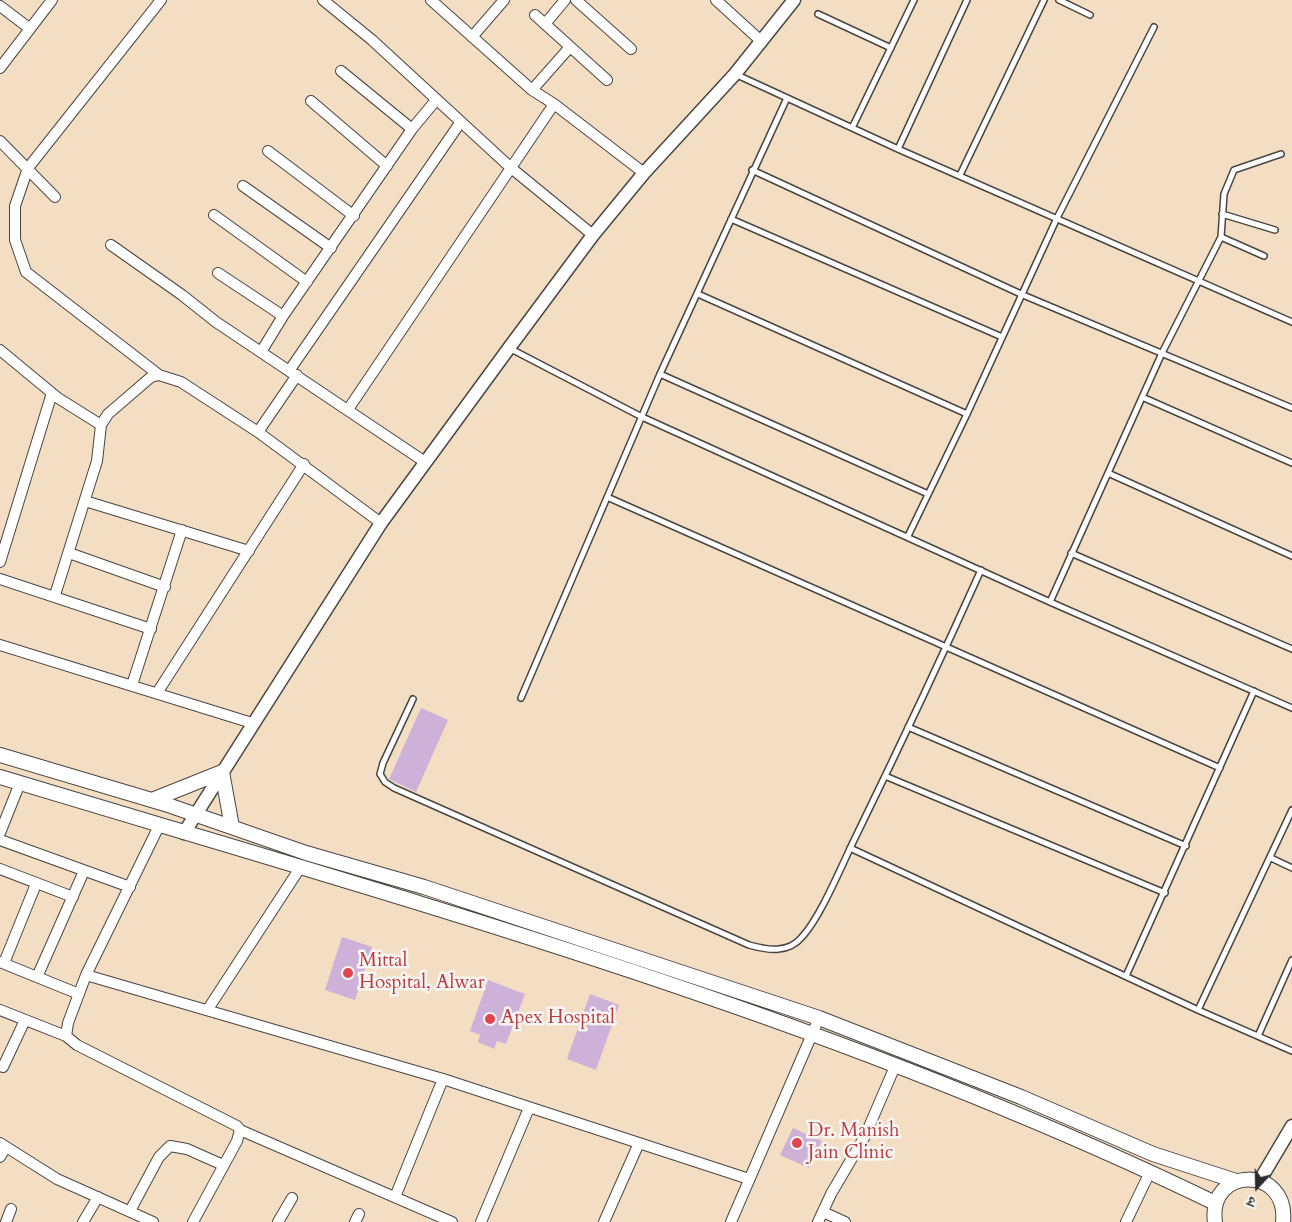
<!DOCTYPE html>
<html>
<head>
<meta charset="utf-8">
<style>
  body { margin:0 }
  #map { position:relative; width:1292px; height:1222px; overflow:hidden; background:#f3dec3; font-family:Cardo,"Noto Serif Devanagari",serif }
  canvas { display:block }
  .north { position:absolute; left:1232px; top:1162px; width:50px; height:50px; -webkit-text-stroke:4px #f6f6f2; paint-order:stroke; rotate:201deg; font-size:14px; font-weight:700; line-height:20px; text-align:center; color:#2b2b2b }
  .north::after { content:''; display:block; margin:auto; width:18px; height:22px; background:#2b2b2b; clip-path:polygon(50% 0,100% 100%,50% 72%,0 100%) }
</style>
</head>
<body>
<div id="map">
<canvas width="1292" height="1222"></canvas>
<div class="north">उ</div>
</div>
<script>
const ctx = document.querySelector('canvas').getContext('2d');
ctx.lineJoin = 'round';
function fillPath(path, color) {
  ctx.fillStyle = color;
  ctx.fill(path, 'evenodd');
}
function trace(path, color, width, dash) {
  ctx.strokeStyle = color;
  ctx.lineWidth = width;
  ctx.lineCap = dash ? 'butt' : 'round';
  ctx.setLineDash(dash || []);
  ctx.stroke(path);
}
function drawText(font, color, halo, rows, align = 'center') {
  ctx.font = font + ' Cardo,serif';
  ctx.lineWidth = 5;
  ctx.setLineDash([]);
  ctx.textBaseline = 'middle';
  ctx.strokeStyle = halo;
  ctx.fillStyle = color;
  for (const [text, x, y, turn = 0] of rows) {
    ctx.save();
    ctx.translate(x, y);
    ctx.rotate((+turn || 0) * Math.PI / 180);
    ctx.textAlign = isNaN(turn) ? turn : align;
    if (halo) ctx.strokeText(text, 0, 0);
    ctx.fillText(text, 0, 0);
    ctx.restore();
  }
}
const building = new Path2D(`
  M421,708L448,720L416,792L389,779Z
  M342,937L372,947L355,1000L325,990Z
  M488,980L525,994L506,1044L497,1041L494,1049L478,1042L480,1035L470,1031Z
  M590,994L619,1005L596,1070L567,1059Z
  M793,1128L822,1141L809,1168L780,1155Z`);
const service = new Path2D(`
  M1059,0L1090,15
  M818,14L891,48
  M735,74L898,149L1292,322
  M852,128L914,0
  M898,149L967,0
  M752,170L1023,295L1292,408
  M960,175L1044,0
  M1222,214L1275,230
  M731,219L1002,337
  M1221,237L1264,256
  M698,294L967,414
  M509,348L642,417L1050,602L1292,708
  M660,374L928,494
  M1142,397L1292,463
  M1108,473L1292,556
  M607,497L1220,768
  M908,536L967,414L1057,218L1154,27
  M1071,553L1292,649
  M1050,602L1162,353L1221,237L1224,194L1234,170L1281,154
  M521,698L660,374L787,98
  M413,699L383,763L380,774L385,782L394,788L749,945C767,950 788,954 802,937C822,915 843,862 857,834C900,746 941,659 981,570
  M908,727L1186,846
  M885,776L1165,893
  M850,848L1198,1010L1292,1051
  M1271,858L1292,868
  M1126,976L1254,691
  M1198,1010L1292,810
  M1258,1036L1292,960`);
const minor = new Path2D(`
  M323,0L372,40L510,167L593,235
  M431,0L532,90L554,104L644,173
  M576,0L631,49
  M716,0L761,41
  M0,6L29,28
  M535,15L607,80
  M545,24L565,0
  M472,37L504,0
  M0,68L52,0
  M341,71L412,129
  M532,90L570,47
  M311,101L387,166
  M0,141L55,197
  M268,151L354,216
  M243,186L331,248
  M214,215L307,282
  M111,245L182,295L216,322L425,462
  M218,273L283,316
  M0,350L58,398L101,425
  M261,352L283,316L412,129L436,100
  M289,371L460,123
  M159,375L26,272L15,240V206L28,168L161,0
  M349,408L554,104
  M258,432L297,375
  M85,501L249,551
  M69,553L165,587
  M0,562L52,393
  M0,579L151,629
  M55,595L97,461L101,425L108,414L151,377L159,375L181,382L258,432L381,523
  M0,645L252,723
  M132,685L182,530
  M157,693L304,464
  M159,826L86,975L68,1023L66,1036L77,1045L237,1126L240,1130L237,1141L193,1222
  M0,833L20,783
  M0,840L130,887
  M0,869L73,897
  M0,962L79,994
  M4,963L36,884
  M86,975L443,1079L749,1179
  M37,977L84,871
  M208,1009L300,868
  M0,1010L66,1036
  M3,1067L25,1020
  M240,1130L452,1222
  M0,1143L57,1179L153,1222
  M0,1157L6,1147
  M395,1197L443,1079
  M130,1211L159,1157L170,1146L187,1149L223,1165
  M823,1212L845,1222
  M6,1222L11,1209
  M83,1222L98,1197
  M278,1222L292,1198
  M355,1222L359,1214
  M481,1222L529,1108
  M604,1222L639,1143
  M731,1222L819,1018
  M818,1222L831,1194L865,1136L896,1064
  M1126,1222L1150,1172`);
const tertiary = new Path2D(`
  M184,833L381,523L509,348L593,235L644,173L735,74L794,0
  M1260,1180L1292,1126`);
const secondary = new Path2D(`
  M0,755L165,804L306,853L424,887L819,1018L1021,1097L1153,1154L1236,1181
  M0,777C411,901 828,1015 1215,1203
  M152,800L222,772L232,827
  M1215,1222C1207,1166 1289,1165 1283,1222`);
const markers = [
  [348,973,6,"#e0444e"],
  [490,1019,6,"#e0444e"],
  [797,1143,6,"#e0444e"]
];
const healthNames = [
  ["Mittal",359,962],
  ["Hospital, Alwar",359,984],
  ["Apex Hospital",501,1019],
  ["Dr. Manish",808,1132],
  ["Jain Clinic",808,1154]
];
fillPath(building, '#cdb1d8');
trace(service, '#494642', 8);
trace(minor, '#494642', 12);
trace(tertiary, '#494642', 15);
trace(secondary, '#494642', 16);
trace(service, '#fff', 5);
trace(minor, '#fff', 10);
trace(tertiary, '#fff', 12);
trace(secondary, '#fff', 14);
for (const [x, y, r, color] of markers) {
  const dot = new Path2D();
  dot.arc(x, y, r, 0, 2 * Math.PI);
  ctx.fillStyle = color;
  ctx.fill(dot);
  trace(dot, '#f6f6f2', 2);
}
drawText('19px', '#be3a42', '#f6f6f2', healthNames, 'left');
</script>
</body>
</html>
